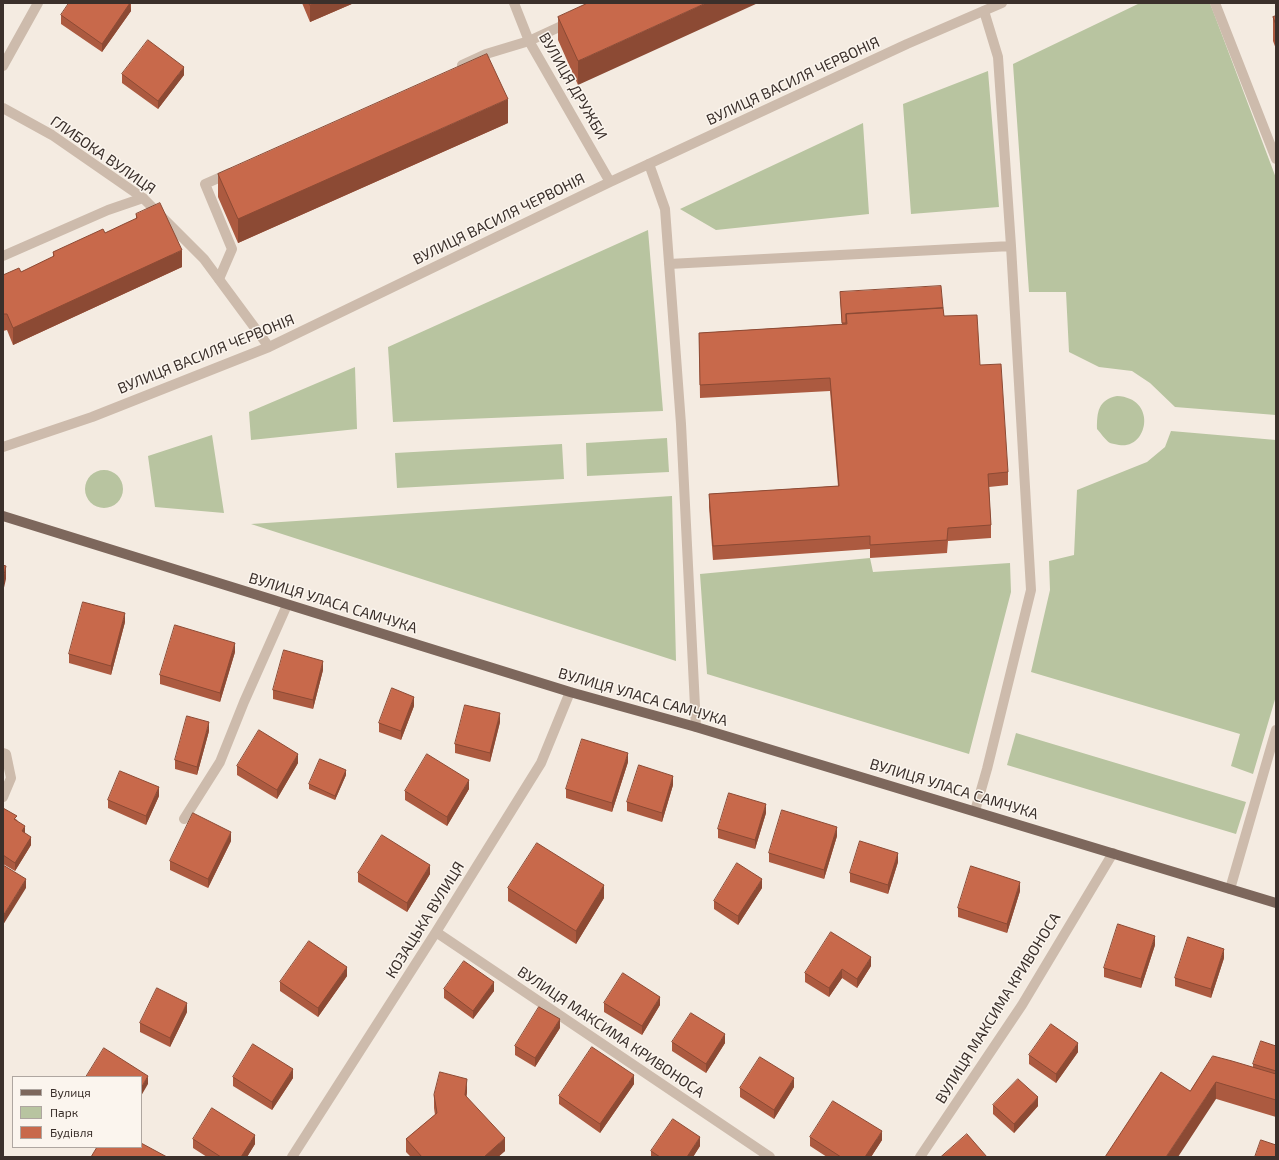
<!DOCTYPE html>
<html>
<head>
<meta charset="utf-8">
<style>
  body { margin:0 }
  #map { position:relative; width:1279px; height:1160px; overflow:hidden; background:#f4ebe1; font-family:"Exo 2",sans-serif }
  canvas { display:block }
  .frame { position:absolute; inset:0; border:4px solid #3b302b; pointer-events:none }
  .legend { position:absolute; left:12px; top:1076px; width:130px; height:72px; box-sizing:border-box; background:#fbf5ee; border:1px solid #aea6a0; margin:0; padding:5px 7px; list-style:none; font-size:12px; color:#3b302b }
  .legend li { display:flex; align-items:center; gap:8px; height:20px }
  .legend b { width:20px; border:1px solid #aea6a0 }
</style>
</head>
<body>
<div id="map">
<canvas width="1279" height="1160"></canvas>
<div class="frame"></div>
<ul class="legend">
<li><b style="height:5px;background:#7d675c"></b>Вулиця</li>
<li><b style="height:11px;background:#b8c4a0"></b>Парк</li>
<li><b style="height:11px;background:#c8694b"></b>Будівля</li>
</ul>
</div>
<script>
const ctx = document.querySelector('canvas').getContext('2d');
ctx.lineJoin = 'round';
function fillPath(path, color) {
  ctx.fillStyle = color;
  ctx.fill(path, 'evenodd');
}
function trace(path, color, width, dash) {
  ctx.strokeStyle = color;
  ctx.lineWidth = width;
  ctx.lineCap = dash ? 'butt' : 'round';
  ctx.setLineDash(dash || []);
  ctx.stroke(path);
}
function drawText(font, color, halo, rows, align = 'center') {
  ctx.font = font + ' "Exo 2",sans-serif';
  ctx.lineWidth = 3;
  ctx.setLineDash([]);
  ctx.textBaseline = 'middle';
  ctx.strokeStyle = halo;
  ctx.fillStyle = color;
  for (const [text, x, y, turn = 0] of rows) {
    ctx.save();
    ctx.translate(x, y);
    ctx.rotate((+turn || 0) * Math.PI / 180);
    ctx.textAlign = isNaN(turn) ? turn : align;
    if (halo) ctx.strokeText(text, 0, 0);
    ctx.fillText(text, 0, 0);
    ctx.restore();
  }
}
const green = new Path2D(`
  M1140,3H1210L1276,178V415L1175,407L1150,383L1132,371L1099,367L1069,352L1066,292H1029L1013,64Z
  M988,71L999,207L911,214L903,104Z
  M863,123L869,214L716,230L680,209Z
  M648,230L663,411L393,422L388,347Z
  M355,367L357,429L251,440L249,412Z
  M1117,396C1158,398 1148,450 1119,445C1116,444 1112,444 1110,443C1105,440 1101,433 1097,429C1097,412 1098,400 1117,396Z
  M1171,431L1276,440V696L1253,774L1231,766L1240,734L1031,672L1050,590L1049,561L1074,555L1077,490L1147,462L1165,447Z
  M212,435L224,513L155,507L148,456Z
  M667,438L669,472L587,476L586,443Z
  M562,444L564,479L397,488L395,453Z
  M85 489a19 19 0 1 1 38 0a19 19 0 1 1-38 0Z
  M672,496L676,661L251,524Z
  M870,558L873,572L1010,563L1011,592L969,754L707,674L700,574Z
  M1016,733L1246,802L1236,834L1007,765Z`);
const service = new Path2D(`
  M1215,3L1276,159
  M462,65L486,54L529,41L570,22
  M649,164L665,209L681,424L696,727
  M3,256L108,210L143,198
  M669,264L1011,246
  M219,279L232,249L205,184L230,173
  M3,753L6,754L11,778L3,797
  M975,811L987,769L1031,590L1011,246L998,57L984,11
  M1230,889L1276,730`);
const minor = new Path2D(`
  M514,3L529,41L610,182
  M3,66L38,3
  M3,108L52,135L143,198L204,259L269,347
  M3,447L92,417L269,347L610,182L907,44L1002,3
  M184,819L220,762L244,702L287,605
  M436,932L770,1157
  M292,1157L436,932L541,763L570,692
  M920,1157L1022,1005L1113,853`);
const primary = new Path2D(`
  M3,516L570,692L696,727L1276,903`);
const wall = new Path2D(`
  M131,3V11L102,52L61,24V15Z
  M302,3H354L310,22Z
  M588,3L578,85L558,40V17Z
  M1276,16V49L1273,41V17Z
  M122,74L184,75L158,109L122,83Z
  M508,123L238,243L218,197V174Z
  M136,214L182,267L13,345L7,330L3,331V275L21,272L53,257V252L105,233L136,219Z
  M840,297L943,308L944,316L980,365L1008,472V485L989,487L991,525V538L948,541L947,553L870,558V549L713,560L709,507V494L838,486L830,391L700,398L699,333L842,324Z
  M125,622L111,675L69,663V654Z
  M235,652L220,702L160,684V675Z
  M323,670L313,709L273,699V690Z
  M414,706L401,740L379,732V723Z
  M500,722L490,762L455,753V744Z
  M209,731L197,775L175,769V760Z
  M628,762L612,812L566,798V789Z
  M298,763L277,799L237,775V766Z
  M346,775L335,800L309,789V784Z
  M673,785L662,822L627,811V802Z
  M469,789L447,826L405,800V791Z
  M159,796L146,825L108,808V800Z
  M3,808L17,820L25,833L31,845L15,871L3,864Z
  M766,813L755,849L718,838V829Z
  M837,836L824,879L769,862V853Z
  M231,841L208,888L170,870V861Z
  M898,862L888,894L850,882V873Z
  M358,873L430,874L407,912L358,882Z
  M508,888L604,898L576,944L508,901Z
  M762,888L738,925L714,909V901Z
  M1020,891L1007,933L958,917V908Z
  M1155,945L1141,988L1104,977V968Z
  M1224,958L1211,998L1175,986V978Z
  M871,966L857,988L842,978L829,997L805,982V973Z
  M347,976L318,1017L280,991V982Z
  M444,989L494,991L473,1019L444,998Z
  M604,1003L660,1005L642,1035L604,1012Z
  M187,1012L170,1047L140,1032V1023Z
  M560,1028L535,1067L515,1055V1046Z
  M672,1042L725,1043L706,1073L672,1051Z
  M1276,1046V1117L1190,1091L1253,1067V1064Z
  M1078,1052L1056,1083L1029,1064V1055Z
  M233,1077L293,1078L272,1110L233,1086Z
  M634,1084L600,1133L559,1104V1096Z
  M794,1087L774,1119L740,1097V1088Z
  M467,1092L466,1097L505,1151L498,1157H411L406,1152V1139L435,1115L434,1108V1095Z
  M993,1105L1038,1106L1014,1133L993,1114Z
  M810,1137L882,1140L871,1157H827L810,1146Z
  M193,1139L255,1144L247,1157H207L193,1148Z
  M700,1146L693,1157H651V1151Z`);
const shadedWall = new Path2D(`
  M130,3L131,11L102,52V44Z
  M315,3H354L310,22V5Z
  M706,3H758L578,85V61Z
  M184,67V75L158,109V101Z
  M508,99V123L238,243V219Z
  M182,250V267L13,345V328Z
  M6,566V579L3,592V579Z
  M125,613V622L111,675V666Z
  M235,643V652L220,702V693Z
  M323,661V670L313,709V700Z
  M414,697V706L401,740V731Z
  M500,713V722L490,762V753Z
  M209,722V731L197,775V767Z
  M628,753V762L612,812V803Z
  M298,754V763L277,799V790Z
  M346,770V775L335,800V796Z
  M673,776V785L662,822V813Z
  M469,780V789L447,826V817Z
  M159,787V796L146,825V816Z
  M766,804V813L755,849V840Z
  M25,826V835L22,831Z
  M837,827V836L824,879V870Z
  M231,832V841L208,888V879Z
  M31,837V845L15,871V863Z
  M898,853V862L888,894V885Z
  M430,865V874L407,912V903Z
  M26,879V888L3,925V916Z
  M762,879V888L738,925V916Z
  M1020,882V891L1007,933V924Z
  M604,885V898L576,944V931Z
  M1155,936V945L1141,988V979Z
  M1224,949V958L1211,998V989Z
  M871,957V966L857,988V979Z
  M347,967V976L318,1017V1008Z
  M842,969V978L829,997V988Z
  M494,982V991L473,1019V1011Z
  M660,997V1005L642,1035V1026Z
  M187,1003V1012L170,1047V1038Z
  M560,1019V1028L535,1067V1058Z
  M725,1034V1043L706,1073V1064Z
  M1078,1043V1052L1056,1083V1074Z
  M293,1069V1078L272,1110V1102Z
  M634,1075V1084L600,1133V1124Z
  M148,1076V1084L141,1096V1088Z
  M794,1078V1087L774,1119V1110Z
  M467,1079V1092L465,1109V1095Z
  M1216,1082V1099L1178,1157H1166Z
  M1038,1097V1106L1014,1133V1124Z
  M882,1131V1140L871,1157H865Z
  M255,1135V1144L247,1157H241Z
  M700,1137V1146L693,1157H687Z
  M505,1138V1151L498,1157H484Z`);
const building = new Path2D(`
  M69,3H130L102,44L61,15Z
  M309,3H315L310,5Z
  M588,3H706L578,61L558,17Z
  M1276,16V25L1273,17Z
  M148,40L184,67L158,101L122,74Z
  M487,54L508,99L238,219L218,174Z
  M160,203L182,250L13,328L7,314H3V275L19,268L21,272L54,256L53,252L103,229L105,233L124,224L137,218L136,214Z
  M941,286L943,308L846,314V323H842L840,292Z
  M943,308L944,316L977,315L980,365L1001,364L1008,472L988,474L991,525L948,528L947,540L870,545V536L713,546L709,494L839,486L830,378L700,385L699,333L847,324L846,314Z
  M3,565L6,566L3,579Z
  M83,602L125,613L111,666L69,654Z
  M175,625L235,643L220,693L160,675Z
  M284,650L323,661L313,700L273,690Z
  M392,688L414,697L401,731L379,723Z
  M465,705L500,713L490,753L455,744Z
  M187,716L209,722L197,767L175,760Z
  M259,730L298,754L277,790L237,766Z
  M582,739L628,753L612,803L566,789Z
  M427,754L469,780L447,817L405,791Z
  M320,759L346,770L335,796L309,784Z
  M639,765L673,776L662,813L627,802Z
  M120,771L159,787L146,816L108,800Z
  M729,793L766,804L755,840L718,829Z
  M3,808L17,816L14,819L25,826L22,831L31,837L15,863L3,855Z
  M782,810L837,827L824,870L769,853Z
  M193,813L231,832L208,879L170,861Z
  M382,835L430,865L407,903L358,873Z
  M860,841L898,853L888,885L850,873Z
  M537,843L604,885L576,931L508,888Z
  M737,863L762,879L738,916L714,901Z
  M3,865L26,879L3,916Z
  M971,866L1020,882L1007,924L958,908Z
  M1118,924L1155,936L1141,979L1104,968Z
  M831,932L871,957L857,979L842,969L829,988L805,973Z
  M1188,937L1224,949L1211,989L1175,978Z
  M309,941L347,967L318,1008L280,982Z
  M464,961L494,982L473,1011L444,989Z
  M623,973L660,997L642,1026L604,1003Z
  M157,988L187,1003L170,1038L140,1023Z
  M539,1007L560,1019L535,1058L515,1046Z
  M691,1013L725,1034L706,1064L672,1042Z
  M1051,1024L1078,1043L1056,1074L1029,1055Z
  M1261,1041L1276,1046V1071L1253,1064Z
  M253,1044L293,1069L272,1102L233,1077Z
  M592,1047L634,1075L600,1124L559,1096Z
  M104,1048L148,1076L141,1088V1077H86Z
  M1213,1056L1232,1061L1276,1074V1100L1216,1082L1166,1157H1105L1161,1072L1190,1091Z
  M760,1057L794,1078L774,1110L740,1088Z
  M440,1072L467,1079L465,1095L505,1138L484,1157H422L406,1139L437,1113L434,1095Z
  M1018,1079L1038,1097L1014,1124L993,1105Z
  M833,1101L882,1131L865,1157H841L810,1137Z
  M212,1108L255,1135L241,1157H221L193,1139Z
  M673,1119L700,1137L687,1157H660L651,1151Z
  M967,1134L987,1157H941Z
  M1261,1140L1276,1145V1157H1255Z
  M141,1143L167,1157H91L97,1147H141Z`);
const streetNames = [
  ["ВУЛИЦЯ ВАСИЛЯ ЧЕРВОНІЯ",793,81,-25],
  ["ВУЛИЦЯ ДРУЖБИ",573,86,60],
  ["ГЛИБОКА ВУЛИЦЯ",103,155,35],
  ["ВУЛИЦЯ ВАСИЛЯ ЧЕРВОНІЯ",499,219,-26],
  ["ВУЛИЦЯ ВАСИЛЯ ЧЕРВОНІЯ",206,354,-22],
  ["ВУЛИЦЯ УЛАСА САМЧУКА",333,603,17],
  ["ВУЛИЦЯ УЛАСА САМЧУКА",643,697,16],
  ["ВУЛИЦЯ УЛАСА САМЧУКА",954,789,17],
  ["КОЗАЦЬКА ВУЛИЦЯ",425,920,-58],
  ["ВУЛИЦЯ МАКСИМА КРИВОНОСА",998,1008,-58],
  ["ВУЛИЦЯ МАКСИМА КРИВОНОСА",611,1032,34]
];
fillPath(green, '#b8c4a0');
trace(service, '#cdbbac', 10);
trace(minor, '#cdbbac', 10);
trace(primary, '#7d675c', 10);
fillPath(wall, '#ac5a40');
fillPath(shadedWall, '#8c4a34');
fillPath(building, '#c8694b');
trace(building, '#8c4a34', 1);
drawText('15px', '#3b302b', '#fbf5ee', streetNames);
</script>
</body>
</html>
